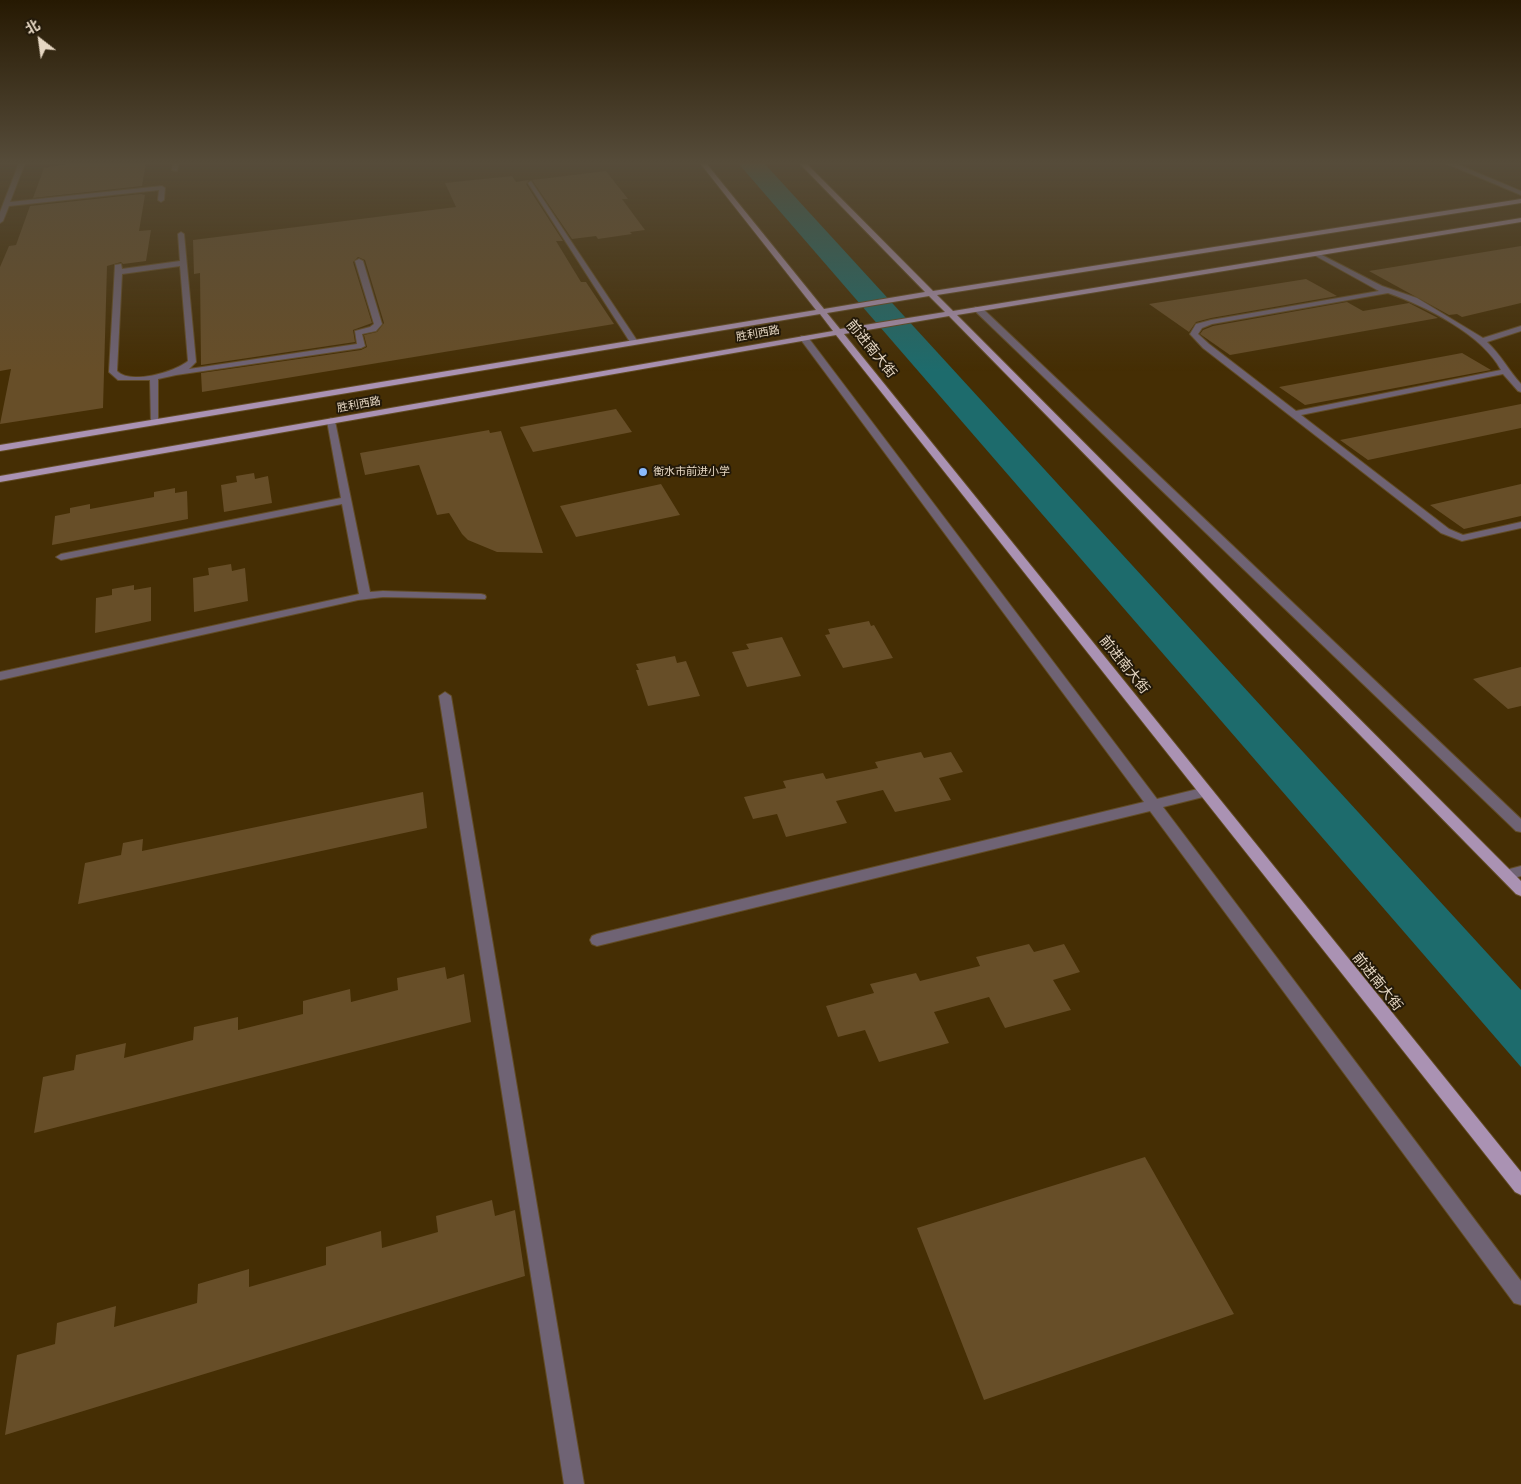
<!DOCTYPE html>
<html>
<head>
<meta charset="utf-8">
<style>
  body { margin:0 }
  #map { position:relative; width:1521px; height:1484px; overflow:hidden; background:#452e04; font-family:"Archivo Narrow","Noto Sans SC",sans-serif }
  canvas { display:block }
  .north { position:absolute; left:15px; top:15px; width:50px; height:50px; -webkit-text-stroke:4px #231909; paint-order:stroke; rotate:330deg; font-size:14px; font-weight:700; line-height:20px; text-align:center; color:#e6d7c3 }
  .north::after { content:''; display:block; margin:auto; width:18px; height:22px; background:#e6d7c3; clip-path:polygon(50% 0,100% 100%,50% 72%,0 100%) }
</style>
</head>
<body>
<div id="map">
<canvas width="1521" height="1484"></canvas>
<div class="north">北</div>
</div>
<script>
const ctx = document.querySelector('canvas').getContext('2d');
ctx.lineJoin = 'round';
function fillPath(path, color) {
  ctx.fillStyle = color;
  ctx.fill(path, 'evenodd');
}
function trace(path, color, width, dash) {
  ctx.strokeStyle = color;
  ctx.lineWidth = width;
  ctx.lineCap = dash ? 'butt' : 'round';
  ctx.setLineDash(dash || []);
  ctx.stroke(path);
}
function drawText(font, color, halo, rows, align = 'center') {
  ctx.font = font + ' "Archivo Narrow","Noto Sans SC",sans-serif';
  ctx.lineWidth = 4;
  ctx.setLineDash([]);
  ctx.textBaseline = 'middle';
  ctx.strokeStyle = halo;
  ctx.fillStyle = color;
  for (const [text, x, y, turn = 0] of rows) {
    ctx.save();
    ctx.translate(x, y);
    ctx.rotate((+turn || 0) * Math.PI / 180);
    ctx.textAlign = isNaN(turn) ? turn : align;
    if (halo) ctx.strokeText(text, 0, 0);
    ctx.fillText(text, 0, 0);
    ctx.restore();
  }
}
const water = new Path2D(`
  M738,163H764L1521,990V1067Z`);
const building = new Path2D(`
  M72,163H146L142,186L33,198L44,168Z
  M606,171L628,199H622L645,230L630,232L632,234L598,239L596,236L572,239L532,180Z
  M512,176L516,182L529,180L526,184L563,241H556L581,282H586L614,324L202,392L201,373L361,350L367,347L364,335L377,332L384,323L365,260L358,257L353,262L372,323L353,330L355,342L201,365L200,273L194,274L193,240L456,207L445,183Z
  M141,194L145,195L139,231L151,230L146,261L123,264L121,262L107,266L103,408L0,424L11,369L0,371V267L9,246L16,245L30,206Z
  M1521,246V303L1462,317L1457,314L1449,315L1369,271Z
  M1306,279L1337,296L1211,318L1196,322L1189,332L1149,304Z
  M1347,302L1363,311L1409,303L1438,318L1230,355L1200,334L1203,330L1213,326Z
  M1462,353L1491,370L1305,405L1279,387Z
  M1521,404V428L1368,460L1340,440Z
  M616,409L632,432L533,452L520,427Z
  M489,430L490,433L501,431L543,553L497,552L468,540L462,534L449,513L437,515L419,465L365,475L360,453Z
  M254,473L255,479L268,476L272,503L224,512L221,485L237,482L236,476Z
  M661,484L680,515L576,537L560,506Z
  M1521,484V516L1464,529L1430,505Z
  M175,488V493L187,491L188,519L52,545L55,516L70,513V508L90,504V509L154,497V492Z
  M231,564L232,571L245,568L248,601L194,612L193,578L209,575L208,568Z
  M134,585V590L151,587V621L95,633L96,598L112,595V589Z
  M869,621L871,626L874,625L893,658L843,668L825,635L830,634L828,629Z
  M782,637L801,676L747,687L732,652L749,649L746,644Z
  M675,656L677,663L686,661L700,696L648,706L636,670H639L636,664Z
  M1521,667V706L1508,709L1473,679Z
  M921,752L924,758L951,752L963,772L939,778L951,800L895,812L883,790L836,801L847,823L786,837L777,814L753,819L744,797L786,788L783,781L823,773L826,779L878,768L875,762Z
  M423,792L427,828L78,904L85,863L121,855L123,843L143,839L142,851Z
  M1029,944L1034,952L1064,944L1080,972L1053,980L1071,1010L1005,1028L989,997L934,1012L949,1043L879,1062L865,1030L838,1037L826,1006L874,993L870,984L916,973L920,981L980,966L976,957Z
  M445,967L447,979L464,974L471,1022L34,1133L43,1077L74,1070L76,1055L126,1043L124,1058L193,1040L194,1027L238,1017V1030L303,1014V1001L350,989L351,1002L398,990L397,978Z
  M1145,1157L1234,1314L984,1400L917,1228Z
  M492,1200L495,1216L515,1210L525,1276L5,1435L17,1355L55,1344L57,1323L116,1306L114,1327L197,1303L198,1284L249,1269V1287L326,1265V1247L381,1231L382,1248L438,1232L436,1216Z`);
const minor = new Path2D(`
  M19,163H25L10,202L162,186L165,188L164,200L161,202L158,200L159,190L9,206L3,221L0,223V212Z
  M173,163H179L177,171L172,170Z
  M1445,163H1454L1521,191V195Z
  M531,181L638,342L637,344L630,342L528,183Z
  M181,232L184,234L196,362L189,369L357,344L355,331L370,327L374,324L355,261L359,259L363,261L382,324L376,331L362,334L365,346L361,348L176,375L158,379V422L151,424L150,380H118L109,372L115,265L121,264L122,269L180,261L178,234ZM180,266L188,361C175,372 130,385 117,371L122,274Z
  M1316,252L1382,286L1417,298L1483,338L1521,326V331L1487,342C1502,356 1508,370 1521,384V392L1518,391L1503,374L1301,415L1449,529L1463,535L1521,522V528L1462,541L1441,533L1203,348L1190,334L1196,324L1211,320L1379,291L1314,255V253ZM1388,293C1425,306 1482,334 1501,370L1296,411L1209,344L1198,334L1202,328L1212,324Z
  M975,307H981L1521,819V832L1516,831L975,311Z
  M801,336H807L1157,799L1206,787L1211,789L1213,792L1211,795L1163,807L1521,1281V1305L1514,1303L1150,811L597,946L592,944L590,940L592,936L597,934L1144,802L801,340Z
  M331,418L335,421L370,592L383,591L481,594L485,595L486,597L485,599L383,597L358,600L0,680V672L359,594L342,504L61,560L56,557L61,554L341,498L327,421Z
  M445,692L451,696L584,1484H564L439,696Z
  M1521,866V876L1507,880L1502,879L1500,875L1502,871Z`);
const major = new Path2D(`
  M700,163H706L824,309L925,292L799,163H806L933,291L1521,199V203L937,295L953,311L1521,218V222L957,315L1521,881V896L1516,894L949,316L844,334L1521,1172V1195L1515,1192L836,335L0,482V476L833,331L820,314L0,451V445L816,310ZM929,296L945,312L840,329L827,313Z`);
const markers = [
  [643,472,5,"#8abafc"]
];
const farStreetnames = [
  ["胜利西路",758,334,-10],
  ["胜利西路",359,405,-10]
];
const farPoinames = [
  ["衡水市前进小学",653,472]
];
const streetNames = [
  ["前进南大街",871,349,51],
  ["前进南大街",1124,665,51],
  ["前进南大街",1377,982,51]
];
fillPath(water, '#1d6b6c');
fillPath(building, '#674e28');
trace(minor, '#624c26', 2);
trace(major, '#624c26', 2);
fillPath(minor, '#6f6374');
fillPath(major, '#aa92b3');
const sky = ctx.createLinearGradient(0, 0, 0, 371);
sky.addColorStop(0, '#261902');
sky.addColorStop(0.44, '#564c3a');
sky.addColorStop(1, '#564c3a00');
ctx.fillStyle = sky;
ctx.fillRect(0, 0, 1521, 371);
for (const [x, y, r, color] of markers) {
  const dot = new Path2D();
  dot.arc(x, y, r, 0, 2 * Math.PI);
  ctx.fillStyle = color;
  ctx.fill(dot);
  trace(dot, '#231909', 2);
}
drawText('11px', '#e6d7c3', '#231909', farStreetnames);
drawText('11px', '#e6d7c3', '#231909', farPoinames, 'left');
drawText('14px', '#e6d7c3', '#231909', streetNames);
</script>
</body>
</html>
